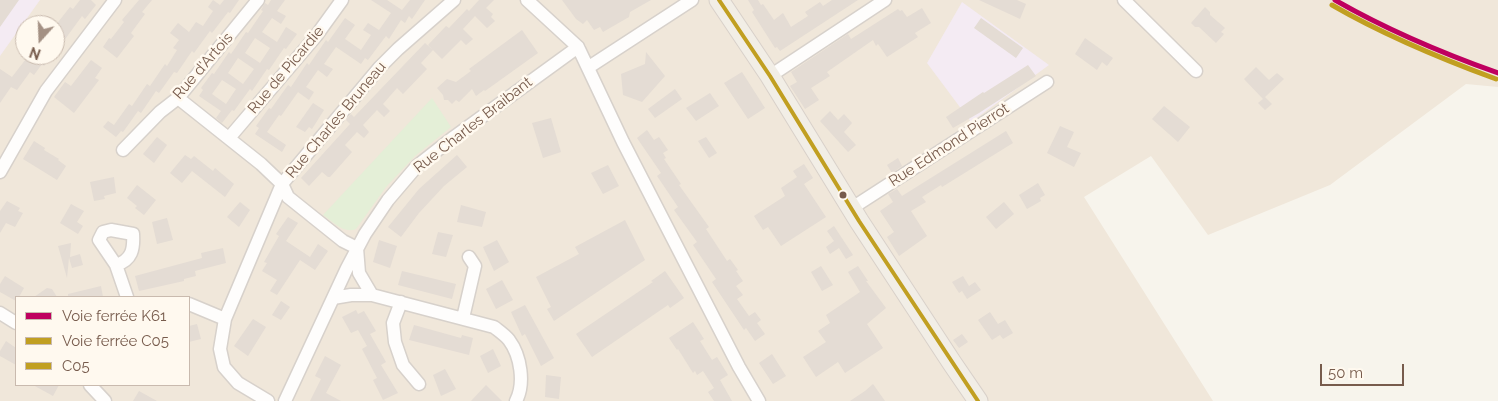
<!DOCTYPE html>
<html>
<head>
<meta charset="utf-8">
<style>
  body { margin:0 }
  #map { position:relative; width:1498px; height:401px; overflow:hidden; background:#f7f4ec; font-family:Raleway,sans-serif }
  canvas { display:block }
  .legend { position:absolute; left:15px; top:296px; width:175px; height:90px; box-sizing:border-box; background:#fff9ef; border:1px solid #c9baae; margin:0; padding:6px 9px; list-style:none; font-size:15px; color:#775b4c }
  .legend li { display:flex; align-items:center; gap:10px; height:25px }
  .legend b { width:25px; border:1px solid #c9baae }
  .north { position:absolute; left:15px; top:15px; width:50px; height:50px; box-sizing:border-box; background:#fff9ef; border:1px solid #c9baae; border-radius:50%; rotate:200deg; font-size:14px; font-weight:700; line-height:20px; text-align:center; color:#775b4c }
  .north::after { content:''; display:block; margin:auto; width:18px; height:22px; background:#a49184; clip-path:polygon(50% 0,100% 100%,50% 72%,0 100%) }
  .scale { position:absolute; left:1320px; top:364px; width:84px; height:22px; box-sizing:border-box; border:2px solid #775b4c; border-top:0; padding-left:6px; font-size:15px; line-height:18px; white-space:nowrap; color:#775b4c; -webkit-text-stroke:4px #fff9ef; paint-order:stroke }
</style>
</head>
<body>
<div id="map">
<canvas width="1498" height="401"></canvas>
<ul class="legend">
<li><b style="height:6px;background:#bf005f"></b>Voie ferrée K61</li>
<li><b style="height:6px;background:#c19f21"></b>Voie ferrée C05</li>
<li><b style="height:6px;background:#c19f21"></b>C05</li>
</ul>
<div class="north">N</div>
<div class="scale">50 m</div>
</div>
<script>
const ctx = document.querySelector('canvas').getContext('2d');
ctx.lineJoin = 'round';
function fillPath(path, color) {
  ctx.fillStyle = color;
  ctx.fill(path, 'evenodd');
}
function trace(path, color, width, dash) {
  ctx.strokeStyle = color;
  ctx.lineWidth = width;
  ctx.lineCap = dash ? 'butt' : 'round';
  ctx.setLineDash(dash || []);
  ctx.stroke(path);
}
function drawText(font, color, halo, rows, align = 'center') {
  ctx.font = font + ' Raleway,sans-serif';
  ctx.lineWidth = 5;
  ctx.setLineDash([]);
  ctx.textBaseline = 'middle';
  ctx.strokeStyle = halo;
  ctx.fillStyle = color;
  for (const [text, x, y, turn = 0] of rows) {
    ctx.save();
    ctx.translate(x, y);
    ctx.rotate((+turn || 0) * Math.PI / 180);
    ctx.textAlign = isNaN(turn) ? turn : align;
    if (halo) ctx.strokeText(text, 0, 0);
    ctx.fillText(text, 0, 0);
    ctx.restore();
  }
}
const residential = new Path2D(`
  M0,0H1498V87L1466,84L1330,185L1208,235L1151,156L1084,197L1213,401H0ZM25,25H55V55H25ZM16,297H189V385H16Z`);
const education = new Path2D(`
  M0,0H40L0,56Z
  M962,2L1049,65L971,122L927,63Z`);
const green = new Path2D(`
  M432,98L451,127L415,156L386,187L356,229C344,234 333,222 323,215Z`);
const building = new Path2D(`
  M0,0H19L0,27Z
  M80,0H91L96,5L85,19L82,16L55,53V26L70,7L73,9Z
  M139,0H152L142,12L145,14L131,33L134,36L117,58L103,47L109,38L111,39L124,22L122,20Z
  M213,0L220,5L224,0H239L230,13L228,12L212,33L210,31L194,53L192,51L177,73L174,72L159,93L156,91L141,113L138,111L123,132L121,131L116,137L103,127L108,121L114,125L129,104L132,106L147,84L150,86L165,64L167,66L177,50L173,48L179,40L170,33L178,23L189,32L196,22L203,26L213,11L208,7Z
  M271,0H285L277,11L286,16L281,24L272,18L262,32L277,42L286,27L297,34L286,49L284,48L269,70L267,69L252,91L250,89L234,111L232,110L222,123L216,118L221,111L199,96L203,90L201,88L212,73L214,74L229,52L231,54L246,32L248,33L263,11L261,10L265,3L268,5ZM255,38L270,48L260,63L245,53ZM238,58L254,69L243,84L228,73ZM222,80L236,89L226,104L212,94Z
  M371,0H387L402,10L410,0H425L412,19L409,16L405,23L401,20L389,39L386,36L368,60L365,58L361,64L336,47L324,64L333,69L327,77L318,70L306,87L314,92L309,100L291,87L307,63L309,65L326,40L328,42L345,18L355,25L345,39L361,50L371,35L363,30L368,23L379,30L391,13Z
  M479,0H494L486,8L493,14L491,17L495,21L487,28L475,16L463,29L473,39L466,45L461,40L442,59L428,45L446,26L449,28L467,9L474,16L469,11Z
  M562,0H651L630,12L629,17L603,32L600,27L594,30L587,20L583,24L576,19Z
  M748,0H758L761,5L763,4L774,20L783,13L791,27L808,16L805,12L820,2L823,6L832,0H858L780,51L777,47L775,48L752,12L754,10Z
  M979,0H1017L1026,4L1020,19Z
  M1205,7L1210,12V15L1225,28L1221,32L1224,34L1216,43L1199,27H1195L1191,23Z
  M922,8L931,23L915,33L918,37L887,57L878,44L876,46L873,40L827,72L830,76L811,88L819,100L805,109L790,86L797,82L791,72L848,34L851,39L898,9L900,11L902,10L907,17Z
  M981,18L1023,48L1016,58L974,28Z
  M522,30L538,53L485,91L484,90L476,96L472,89L459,102L456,100L452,104L448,100H444L443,95L437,88L447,79L456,82L471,71L469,69Z
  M1085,38L1113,58L1107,66L1102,62L1097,70L1075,54Z
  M425,43L433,50L421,63L427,69L403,94L397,88L383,104L390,111L384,117L377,110L363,125L369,132L364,138L357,132L345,145L352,152L330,177H328L322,172L309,186L301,178L350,124L346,120L351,114L354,117Z
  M646,52L665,76L642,102L623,95L621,74L645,64Z
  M29,55H53L44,66L42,64L34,75L30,72L17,90L11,87L0,103V69L12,77Z
  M91,60L102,68L95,78L99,80L74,113L54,97L65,82L71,86Z
  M1028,65L1036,76L979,113L953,128L946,117L983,92L984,93Z
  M1256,67L1269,80L1277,73L1284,79L1265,97L1272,104L1265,110L1258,103L1263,99L1244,79Z
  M742,72L765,108L748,119L724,83Z
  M288,85L298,92L281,116L279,115L267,132L286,145L282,152L255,134L259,128L256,126L269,108L271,109Z
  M675,89L682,99L655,118L648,109Z
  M710,93L719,106L696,121L686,108Z
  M313,103L324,110L312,129L309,127L305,132L296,127Z
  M1164,106L1190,127L1178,142L1152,119Z
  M830,111L838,120L844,114L852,123L844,132L856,145L848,152L820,121Z
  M551,118L561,152L543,158L532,123Z
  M1060,126L1074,132L1067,147L1081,153L1074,167L1047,153Z
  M647,130L654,140L659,137L668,150L663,153L666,158L664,159L681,184L679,185L709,227L706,229L727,261L730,259L738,270L736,271L743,281L736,286L743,295L737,299L749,316L755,312L761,320L757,323L765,334L755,341L746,328L744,330L712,282L716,279L693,245L697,242L674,210L678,207L657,176L661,173L637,138Z
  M1006,131L1013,143L942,187L941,185L922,197L926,202L911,211L927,236L899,256L887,237L894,232L880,211L893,202L888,194L897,189L902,196Z
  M157,137L167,145L154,163L143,154Z
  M706,137L717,153L709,158L698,141Z
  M34,141L45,148L44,150L59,159L58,160L66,166L57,180L23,159Z
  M185,155L191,159L194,156L213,171L215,168L234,184L225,197L192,171L182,183L170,173Z
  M457,155L467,167L444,186L419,213L401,237L388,227L419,189Z
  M898,158L902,166L892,173L887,165Z
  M804,164L813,178L804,184L826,217L781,246L768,227L763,230L754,216L785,196L781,188L797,177L793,171Z
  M608,165L619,186L603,194L591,173Z
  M114,177L116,193L104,196L105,199L94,201L90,182Z
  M1038,183L1045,195L1040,198L1041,201L1027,209L1019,195Z
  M137,185L156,200L144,215L135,208L137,206L127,198Z
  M7,201L20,208L18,211L23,213L15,227L6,223L0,233V211Z
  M240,202L250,210L239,227L227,217Z
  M1004,202L1014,214L996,229L986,217Z
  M71,204L84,211L77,222L83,226L78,234L60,223Z
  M461,205L486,212L482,227L457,222Z
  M288,217L298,223L286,241L310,257L318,244L328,251L315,270L300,260L277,295L270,291L277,280L262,271L267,263L264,262L279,236L276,234Z
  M167,218L173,240L157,244L152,222Z
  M625,220L645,260L554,321L547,309L551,307L536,277L579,254L575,247Z
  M834,226L853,255L846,259L839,248L830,254L826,247L834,241L827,231Z
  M438,232L453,235L446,257L432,254Z
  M379,240L397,246L390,268L373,262Z
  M497,240L509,262L494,271L483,247Z
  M71,243L70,257L80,254L83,265L72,268L69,258L67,278L58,246Z
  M223,248L226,263L195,271L196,276L184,279V281L139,291L135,276L202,258L201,253Z
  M821,266L833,285L822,291L811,272Z
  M858,266L868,281H866L886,308L867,324L883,348L845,373L838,362L816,377L803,357L826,342L818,331L830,323L826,315L860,292L848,272Z
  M402,271L456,284L452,299L398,285Z
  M665,271L684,298L670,308L668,305L592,357L576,334L653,282L651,281Z
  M5,276L24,288L19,297H16V301L0,292V284Z
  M963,276L969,286L975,282L981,290L967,299L962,291L959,293L952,282Z
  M502,280L513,300L496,309L486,289Z
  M101,286L103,297H68V294Z
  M47,288L52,289L57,297H34Z
  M281,301L290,307L281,320L272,315Z
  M525,305L554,358L541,366L525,334L522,336L511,312Z
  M356,310L358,314L364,311L376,331L370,334L386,362L381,365L398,393L383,400L373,380L377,378L362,349L367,346L358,330L351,333L342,317Z
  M990,312L998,324L1005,320L1013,333L1003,339L1000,335L992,340L978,320Z
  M253,319L266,327L248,356L234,346Z
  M693,322L704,339L700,341L712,360L717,357L728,375L720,380L732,401H714L708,392L714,388L703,371L697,375L695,371L693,373L678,349L677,350L669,338Z
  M197,324L201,339L189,342V326Z
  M414,325L461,338L462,335L473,338L469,355L409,340Z
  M962,334L968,342L959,348L953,340Z
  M6,341L16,348V365L0,356V351Z
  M493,349L501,366L488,373L480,356Z
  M772,354L786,376L773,384L759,363Z
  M325,356L341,365L326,393L341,401H310L321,379L315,376Z
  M445,369L456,389L441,396L433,375Z
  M546,375L561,377L559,399L545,397Z
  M873,384L885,401H850L865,391Z
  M33,385H59L53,396Z
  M486,385L502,401H471Z
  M139,391L157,401H133Z`);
const street = new Path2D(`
  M527,0L578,47L623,142L739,367L759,401
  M1124,0L1196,71
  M589,67L692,0
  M770,76L885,0
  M178,98L261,164L282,184L288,197L343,241L357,248L359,273L372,295L494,327C499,331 505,335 509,340C521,356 525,384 516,401
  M229,138L316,36L342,0
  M123,150L160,112L178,98L258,0
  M0,172L46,91L115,0
  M852,208L1047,82
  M116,265C132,260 134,249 133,234L111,230L103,232L99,240L116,265L127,297
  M333,298L351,295H372
  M401,302L393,323L395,342L403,365L419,384
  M189,304L225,319
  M0,313L16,323
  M463,318L475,266L469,257
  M90,385L105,401
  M268,401L238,383L224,367L220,349L225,319L282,184L379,68L398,49L454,0
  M285,401L347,268L365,234L388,200L417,166L454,137L578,47`);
const primary = new Path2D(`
  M719,0L770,76L859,221L952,363L978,401`);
const bus1 = new Path2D(`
  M719,0L770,76L859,221L978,401`);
const rail1 = new Path2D(`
  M1335,0C1387,30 1442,53 1498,73`);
const rail2 = new Path2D(`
  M1332,5C1384,35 1439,58 1496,79`);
const markers = [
  [843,195,4.5,"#775b4c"]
];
const streetNames = [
  ["Rue d'Artois",203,66,-49],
  ["Rue de Picardie",286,70,-50],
  ["Rue Charles Bruneau",336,120,-50],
  ["Rue Charles Braibant",473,125,-38],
  ["Rue Edmond Pierrot",949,145,-33]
];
fillPath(residential, '#f0e7da');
fillPath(education, '#f4ebf3');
fillPath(green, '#e4efd7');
fillPath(building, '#e4dcd4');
trace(street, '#d7d1cb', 15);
trace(primary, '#d9d1ca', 21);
trace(street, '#fefdfc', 12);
trace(primary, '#f2eee6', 19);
trace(bus1, '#c19f21', 4);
trace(rail1, '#bf005f', 5);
trace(rail2, '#c19f21', 5);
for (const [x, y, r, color] of markers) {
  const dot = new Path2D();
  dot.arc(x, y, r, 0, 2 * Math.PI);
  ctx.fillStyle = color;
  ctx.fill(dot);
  trace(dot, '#fff9ef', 2);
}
drawText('15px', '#775b4c', '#fff9ef', streetNames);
</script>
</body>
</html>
